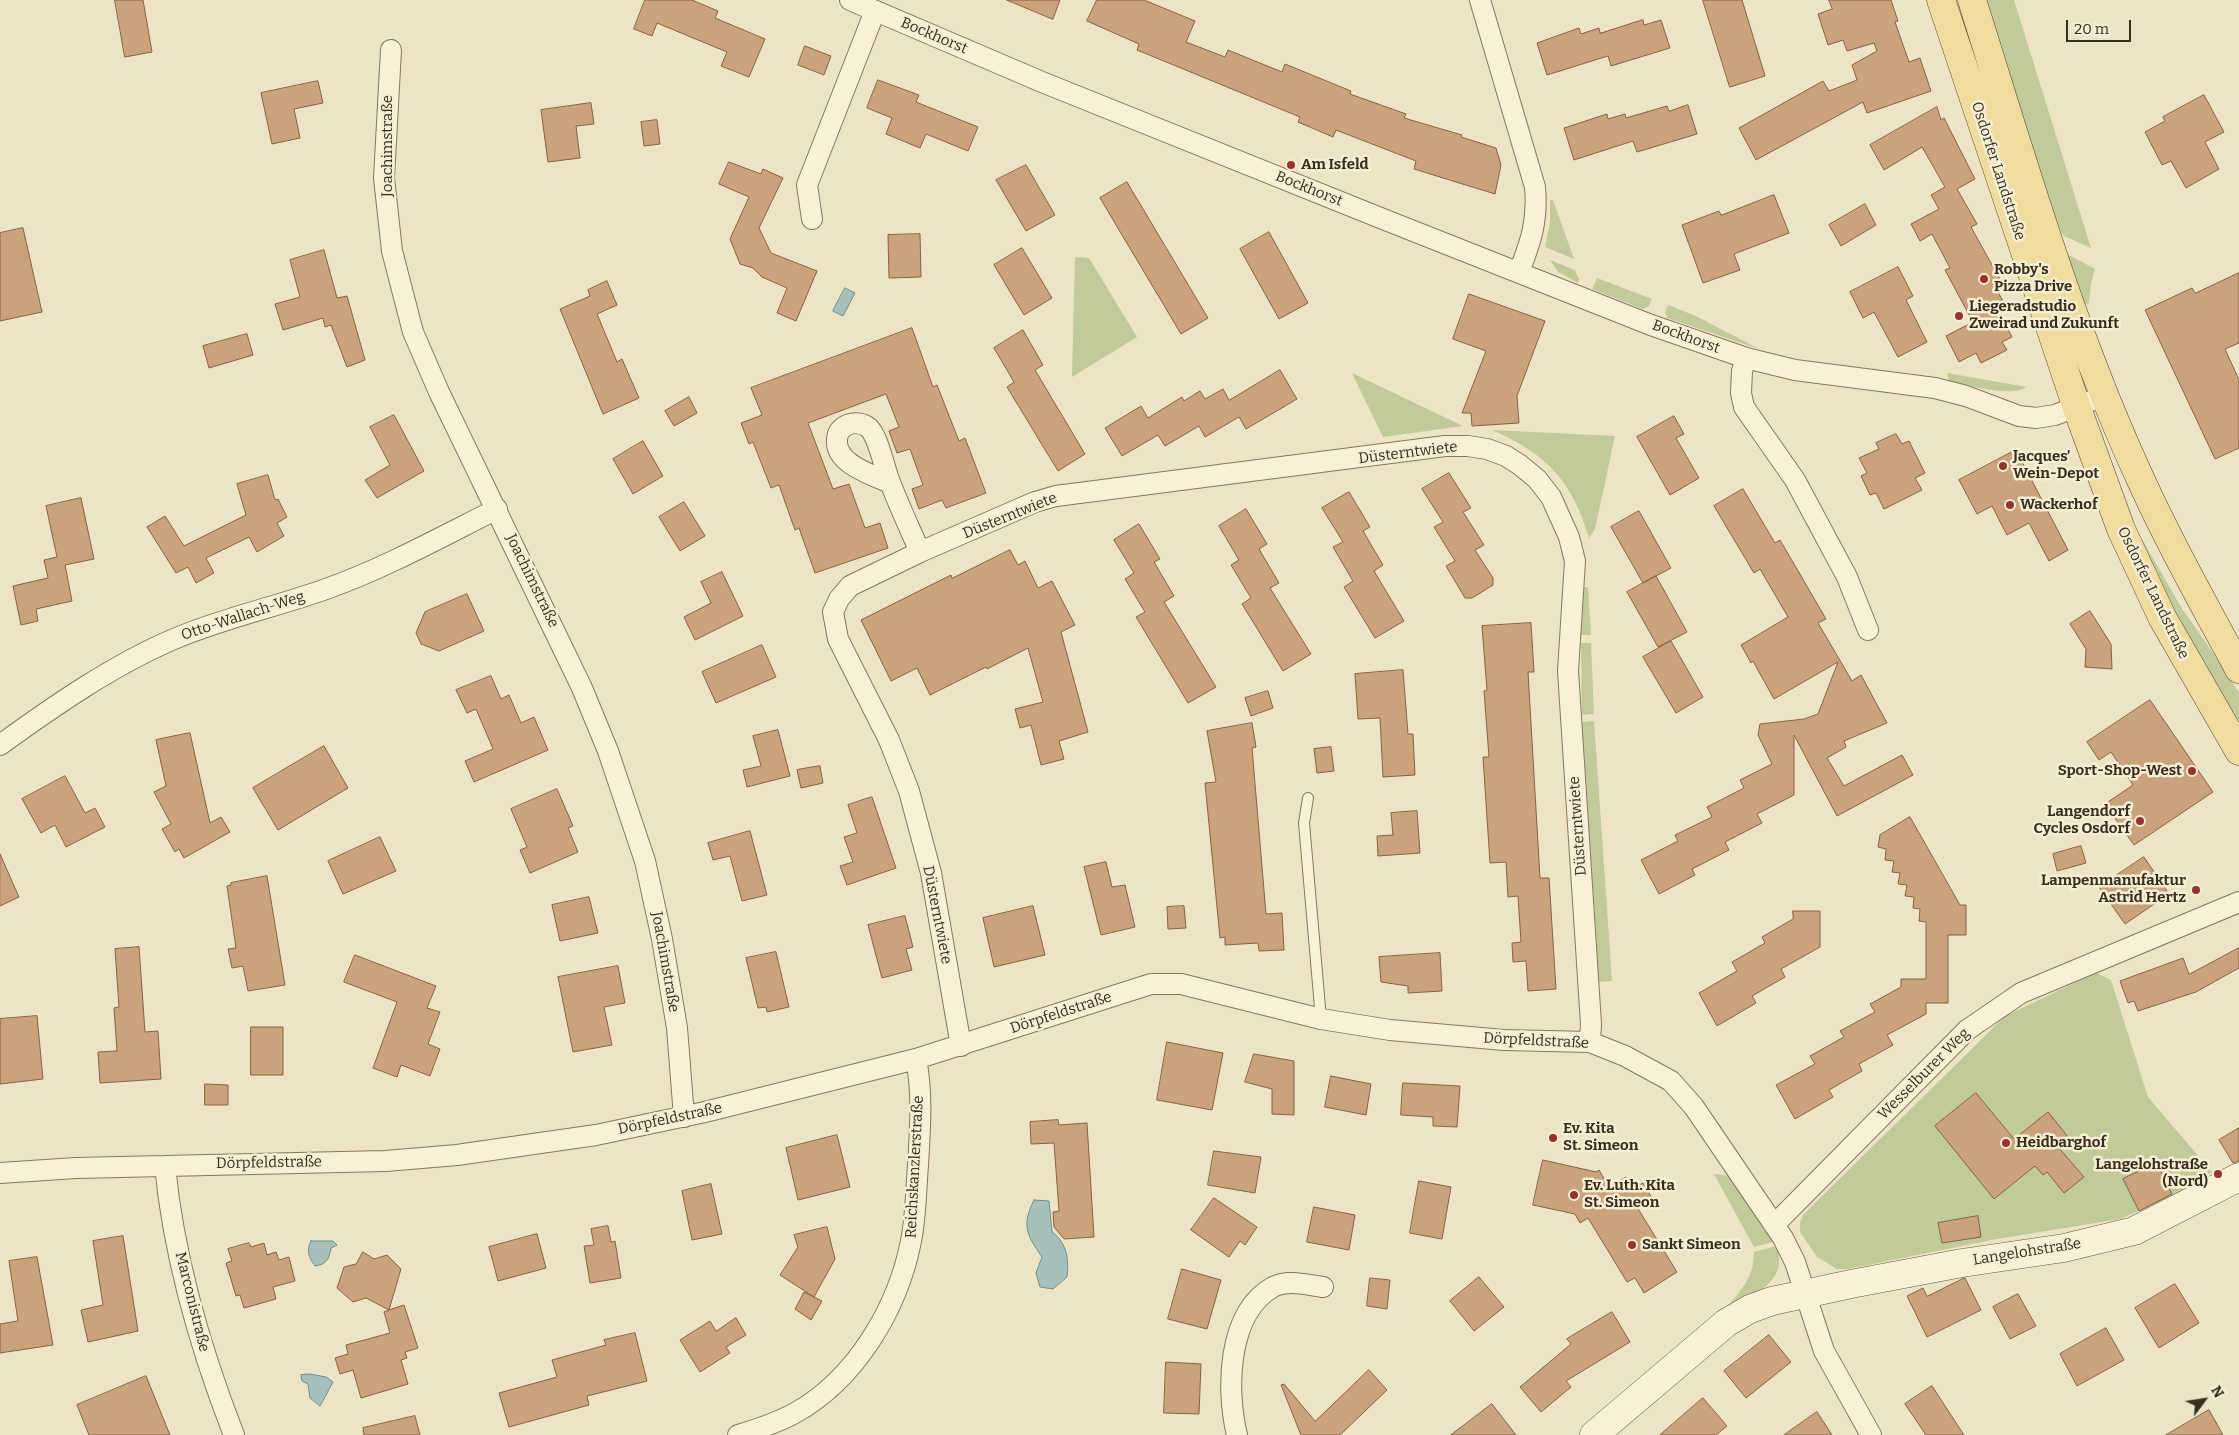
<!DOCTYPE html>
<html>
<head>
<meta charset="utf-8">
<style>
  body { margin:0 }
  #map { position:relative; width:2239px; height:1435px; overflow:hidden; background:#ede4c5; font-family:Bitter,serif }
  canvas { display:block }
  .north { position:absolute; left:2179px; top:1375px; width:50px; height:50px; -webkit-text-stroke:4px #f5eed4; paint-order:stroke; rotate:59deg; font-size:14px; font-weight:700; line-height:20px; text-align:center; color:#382d1f }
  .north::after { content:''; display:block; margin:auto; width:18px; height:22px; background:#382d1f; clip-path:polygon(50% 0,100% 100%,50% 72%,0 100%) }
  .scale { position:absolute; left:2066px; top:20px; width:65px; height:22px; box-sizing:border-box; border:2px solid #382d1f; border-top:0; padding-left:6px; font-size:15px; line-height:18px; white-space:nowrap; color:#382d1f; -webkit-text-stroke:4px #f5eed4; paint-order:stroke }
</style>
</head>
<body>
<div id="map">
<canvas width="2239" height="1435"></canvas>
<div class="north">N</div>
<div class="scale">20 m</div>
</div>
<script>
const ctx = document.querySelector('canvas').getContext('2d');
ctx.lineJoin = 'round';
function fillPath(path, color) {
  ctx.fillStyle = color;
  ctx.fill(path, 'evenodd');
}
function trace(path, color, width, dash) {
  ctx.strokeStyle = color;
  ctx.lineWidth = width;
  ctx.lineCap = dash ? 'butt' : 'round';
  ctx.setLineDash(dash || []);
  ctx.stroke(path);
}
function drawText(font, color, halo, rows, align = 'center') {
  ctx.font = font + ' Bitter,serif';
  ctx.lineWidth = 5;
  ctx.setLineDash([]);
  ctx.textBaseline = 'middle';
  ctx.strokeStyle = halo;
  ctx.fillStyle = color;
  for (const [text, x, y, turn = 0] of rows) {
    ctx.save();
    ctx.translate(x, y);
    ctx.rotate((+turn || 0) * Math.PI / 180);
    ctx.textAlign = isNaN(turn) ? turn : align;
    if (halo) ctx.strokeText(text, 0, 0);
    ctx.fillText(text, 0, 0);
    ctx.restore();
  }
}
const green = new Path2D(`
  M1984,0H2014L2091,248L2064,236L2055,222Z
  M1550,200H1553L1574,259L1545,247L1550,223Z
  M2066,256H2071L2095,269L2091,283L2089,303L2084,305Z
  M1075,257L1089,258L1137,337L1072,377Z
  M1550,260L1575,270L1579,279L1578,283L1558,272Z
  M1597,278L1652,299L1649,306L1643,309L1592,289Z
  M1668,305L1696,316L1759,349L1667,318L1665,313Z
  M1352,373L1463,426L1383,437Z
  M1947,373L2027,387C2010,398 1969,385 1949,381Z
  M1492,430L1615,436L1595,529L1589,538C1572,481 1547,454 1492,430Z
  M2142,539L2181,607L2227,673L2239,693V724C2203,665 2165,605 2141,540Z
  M1584,587H1588L1591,635H1581Z
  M1581,643H1591L1594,714L1582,715Z
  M1594,721L1612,981L1599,982L1582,722Z
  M2096,973L2111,980L2148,1097L2212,1172L2173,1196L2120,1219L1997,1239L1848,1269H1837L1817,1257L1800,1232V1223L1803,1215L2005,1016Z
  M1714,1174L1729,1176L1773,1242L1754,1247Z
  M1776,1246C1791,1282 1750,1296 1725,1312L1724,1310C1740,1292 1754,1278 1754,1252Z`);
const water = new Path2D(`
  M845,288L855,293L843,316L833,311Z
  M1034,1200L1049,1201L1052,1232C1067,1243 1069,1259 1067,1277L1053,1289L1040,1287L1036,1273L1042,1257C1027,1235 1021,1226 1034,1200Z
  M311,1241H333L337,1245L331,1248C329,1259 327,1264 315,1266C309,1258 306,1251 311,1241Z
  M310,1374L326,1377L333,1382L320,1406L310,1398L308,1384L302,1381L301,1375Z`);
const building = new Path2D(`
  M115,0H143L152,52L125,57Z
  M645,0H692L718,11L715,18L765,39L749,77L721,66L727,52L657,23L652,36L634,29Z
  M1007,0H1060L1053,19Z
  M1097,0H1144L1195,21L1186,42L1225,57L1228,50L1282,72L1285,64L1351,91L1350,94L1406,114L1404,118L1462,135L1461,137L1496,148L1501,165L1495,194L1414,169L1416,161L1336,130L1333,137L1298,122L1300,117L1137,50L1139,44L1087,21Z
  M1703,0H1742L1765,76L1730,87Z
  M1829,0H1891L1898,21L1895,22L1909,62L1920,58L1931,91L1867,113L1863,102L1756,160L1739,128L1823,81L1829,91L1857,80L1852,65L1877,51L1874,43L1847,51L1843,40L1828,45L1818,14L1832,9Z
  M1643,20L1644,25L1661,20L1670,48L1611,66L1608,56L1547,75L1537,43L1579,28L1581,34L1599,28L1600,33Z
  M805,46L831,56L824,75L798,65Z
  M878,80L919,95L916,102L978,127L968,151L926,134L920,148L886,134L892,118L867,108Z
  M318,81L323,103L294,109L300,138L272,144L261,93Z
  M2204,95L2224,132L2205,142L2219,169L2186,188L2171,161L2162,165L2145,132L2165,121L2163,117Z
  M591,103L594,124L576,126L580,158L548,162L541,110Z
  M1688,105L1697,134L1637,152L1633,141L1574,160L1564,128L1607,114L1608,119L1625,114L1626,118L1667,106L1669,111Z
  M1937,107L1941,120L1944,118L1975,179L1957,189L1977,224L1971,227L2002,283L1995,287L2003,301L1995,305L2012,337L2002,342L2007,350L1981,363L1976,353L1959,362L1946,336L1973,322L1945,270L1950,268L1932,234L1920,241L1911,224L1939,209L1931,195L1945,187L1922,147L1884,170L1870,145Z
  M657,120L660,144L644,146L641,122Z
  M729,162L761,174L763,169L783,178L759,228L771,253L817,271L796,321L777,313L787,288L762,277L753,268L740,264L730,239L749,197L719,184Z
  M1026,165L1055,215L1026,231L996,180Z
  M1127,182L1208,318L1181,334L1100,198Z
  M1774,195L1789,233L1734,254L1740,270L1703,283L1682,225L1719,211L1721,215Z
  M1865,204L1876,225L1841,246L1829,225Z
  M23,228L42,312L0,321V233Z
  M1269,232L1308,303L1279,319L1240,249Z
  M920,234L921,277L889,278L888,235Z
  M1022,248L1052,298L1024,315L994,265Z
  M324,250L337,298L347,296L365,360L347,367L331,325L325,327L323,318L283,330L275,304L300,297L290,260Z
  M1898,267L1913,296L1906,300L1927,342L1898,357L1874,312L1863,318L1850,292Z
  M2239,273V343L2225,349L2239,380V448L2215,459L2145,310L2192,288L2195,293Z
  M607,281L617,305L597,314L617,362L622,359L639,398L603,414L560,309L590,296L588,290Z
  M1469,294L1545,321L1517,396L1519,423L1472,426L1471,413H1462L1486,351L1453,339Z
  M912,328L933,387L937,385L959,441L965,438L986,493L946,508L942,500L919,509L912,489L923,485L910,449L897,453L889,431L899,427L886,394L808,423L833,489L849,484L865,528L880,523L888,548L815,573L799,528L795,530L779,485L771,488L753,442L749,444L741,423L762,415L751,388Z
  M1023,330L1043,365L1035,370L1085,454L1058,471L1007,387L1014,382L994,348Z
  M247,334L253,355L209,368L203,346Z
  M1280,370L1297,399L1246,429L1239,417L1205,437L1199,426L1165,446L1158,435L1122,456L1105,428L1141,406L1148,418L1182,397L1184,401L1200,391L1205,399L1223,389L1229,400Z
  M689,397L697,413L674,426L665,411Z
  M394,415L424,471L377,498L365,480L390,465L370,427Z
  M1674,416L1684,434L1676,438L1699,478L1670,495L1637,437Z
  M1896,434L1902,444L1909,441L1925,473L1915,478L1922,490L1884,509L1876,493L1870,495L1861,476L1867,473L1859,458L1879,449L1876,443Z
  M643,441L663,476L633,494L613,459Z
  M2016,450L2068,550L2049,561L2029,523L2007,535L1992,506L1977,514L1959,480Z
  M1449,473L1471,508L1463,512L1484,545L1475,550L1493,578V585L1472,598H1465L1446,566L1455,561L1434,527L1443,522L1422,489Z
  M268,475L275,500L278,499L287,517L277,523L284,536L257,552L249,537L206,558L214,573L196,583L188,567L176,573L147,527L165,516L184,546L246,515L237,484Z
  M1743,489L1775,543L1780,540L1826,619L1818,623L1852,681L1861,675L1887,723L1844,741L1846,747L1827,758L1844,786L1902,755L1913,775L1837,816L1794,735V795L1757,814L1762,823L1725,842L1729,850L1692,869L1695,875L1659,894L1641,860L1678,841L1675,835L1712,817L1707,807L1744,788L1740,780L1772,764L1758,735L1760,724L1804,719L1818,714L1838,662L1774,699L1753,661L1751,663L1741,645L1788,617L1760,569L1754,573L1714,506Z
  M1349,492L1370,527L1363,531L1383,565L1374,571L1404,621L1375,638L1344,587L1353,581L1333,547L1343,542L1322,508Z
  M81,498L94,559L65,565L72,601L36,609L38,621L21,625L13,586L48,578L44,560L57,557L46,506Z
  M684,502L705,536L680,551L659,517Z
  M1246,509L1267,544L1259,549L1279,583L1270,588L1311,654L1283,671L1242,604L1251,598L1231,565L1239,560L1219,526Z
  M1639,511L1671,568L1643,583L1611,527Z
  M1139,524L1160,559L1154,562L1174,596L1164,602L1216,687L1188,703L1136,617L1145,612L1125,579L1134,573L1114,540Z
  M1010,550L1018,565L1025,561L1038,588L1052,581L1075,625L1061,632L1088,732L1059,741L1064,759L1041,765L1031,725L1020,728L1015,709L1043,702L1028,648L987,669L986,667L930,695L917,668L891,681L861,620L951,575L952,578Z
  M722,572L743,616L695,640L684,617L711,603L701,582Z
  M1656,576L1687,632L1658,647L1627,592Z
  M467,594L484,631L439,651L421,644L416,633L425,612Z
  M2090,611L2111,644L2112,669L2085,667L2086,649L2070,624Z
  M1531,623L1534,672H1528L1540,878H1549L1556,989L1528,991L1526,961L1513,962L1512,943L1521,942L1518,896L1508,897L1506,862L1490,863L1483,757H1489L1484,691L1487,690L1482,626Z
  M1671,641L1703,697L1676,713L1643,657Z
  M762,645L776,677L716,703L702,672Z
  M1403,670L1408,734H1413L1415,775L1383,777L1380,718L1358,719L1355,674Z
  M491,676L501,699L509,695L521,723L534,717L548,750L474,782L465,761L493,749L476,709L467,713L456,690Z
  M1268,691L1273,708L1251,716L1245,698Z
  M2150,700L2213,792L2134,845L2105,804L2133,785L2111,752L2099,760L2087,742Z
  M1252,723L1256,747L1252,748L1266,914L1282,913L1284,950L1259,951L1258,943L1225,945V937L1220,938L1205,783L1216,782L1207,731Z
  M778,730L790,776L747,787L743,770L761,766L753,736Z
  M190,733L210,823L221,817L230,832L184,858L179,849L175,852L162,829L171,824L154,792L166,786L156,740Z
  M324,746L348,788L278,830L253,788Z
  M1331,747L1334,771L1317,773L1314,749Z
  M820,766L823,783L801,788L797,770Z
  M65,776L85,813L95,808L105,827L66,847L55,825L41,833L22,799Z
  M557,789L573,826L568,828L578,852L530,873L520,850L527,847L511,809Z
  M872,797L896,868L847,885L840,866L853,862L844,837L857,833L848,805Z
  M1417,811L1420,853L1378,856L1377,836L1393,835L1391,813Z
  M1910,817L1960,905H1966V935H1948V1003H1926V1014L1887,1035L1893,1045L1859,1064L1862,1071L1829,1090L1833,1097L1795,1119L1776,1085L1815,1064L1810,1056L1844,1037L1840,1031L1875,1012L1870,1004L1901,987V979H1926V922L1919,921L1920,909L1913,908L1914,897L1905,896L1907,885L1898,884L1900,873L1892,872L1894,861L1885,860L1886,849L1878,847L1880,835Z
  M750,831L767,895L742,901L730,856L713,860L708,843Z
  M380,837L396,871L343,894L328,861Z
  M2081,846L2086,863L2057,871L2053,854Z
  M0,854L19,897L0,906Z
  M2144,857L2169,894L2125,924L2099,887Z
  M1106,862L1112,887L1125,885L1135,927L1101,935L1084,867Z
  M267,876L285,985L248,991L243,966L232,968L228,949L236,948L227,886L231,885V883Z
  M589,897L598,933L560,941L552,905Z
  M1033,906L1045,955L994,967L983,918Z
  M1184,906L1186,928L1168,929L1167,907Z
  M1793,911H1820V947L1781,969L1785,977L1752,996L1756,1003L1717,1026L1699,993L1737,971L1732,962L1765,943L1762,937L1793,919Z
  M905,916L913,947L906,949L912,970L882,978L868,925Z
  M139,947L145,1032L158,1031L161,1079L100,1083L98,1052L117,1051L114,1008L119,1007L115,949Z
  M2239,948V968L2196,992L2138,1011L2134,1001L2128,1003L2120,981L2183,958L2189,974Z
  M776,952L789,1007L767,1012L766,1007L758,1008L746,958Z
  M1440,953L1442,991L1408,993V986L1381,982L1379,957Z
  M355,955L436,986L427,1008L440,1012L428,1044L440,1049L430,1076L401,1065L397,1077L373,1068L397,1002L344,982Z
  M618,966L625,1003L604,1007L612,1045L573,1052L558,977Z
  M37,1016L43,1079L0,1084V1019Z
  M251,1027H283V1075H251Z
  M1167,1042L1223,1053L1212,1110L1157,1100Z
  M1254,1054L1294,1061V1115L1272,1114V1089L1245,1082Z
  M1331,1076L1371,1084L1366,1115L1325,1107Z
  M1403,1083L1460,1086L1457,1127L1433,1126V1117L1401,1115Z
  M205,1084L228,1085V1105H205Z
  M1976,1093L2014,1139L2048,1112L2069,1138L2058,1147L2084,1177L2064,1193L2047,1172L2043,1175L2035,1166L1994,1199L1935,1126Z
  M1058,1120L1059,1125L1087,1123L1094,1237L1064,1239L1054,1227L1053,1212L1059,1211L1054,1143L1031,1144L1030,1122Z
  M2239,1128V1161L2233,1163L2219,1140Z
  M837,1135L850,1187L798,1200L786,1148Z
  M1214,1151L1261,1157L1255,1193L1208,1185Z
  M1543,1160L1596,1172L1599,1170L1609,1187L1626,1177L1634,1188L1643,1183L1652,1198L1637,1207L1677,1272L1644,1293L1635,1278L1627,1282L1588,1218L1580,1223L1575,1214L1533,1205Z
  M2157,1163L2172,1194L2139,1211L2123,1179Z
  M1419,1181L1451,1187L1442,1239L1410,1233Z
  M711,1184L722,1234L692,1240L682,1191Z
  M1214,1198L1257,1227L1245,1245L1240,1241L1229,1257L1191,1230Z
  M1314,1207L1355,1215L1349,1250L1307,1242Z
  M1978,1216L1981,1237L1942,1243L1938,1223Z
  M608,1226L611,1242L615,1241L621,1278L590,1283L584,1246L594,1245L591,1229Z
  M827,1227L835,1259L814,1297L822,1301L811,1320L795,1309L804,1292L814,1297L780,1275L798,1247L794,1235Z
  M537,1234L546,1268L498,1281L489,1247Z
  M123,1236L138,1331L88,1342L81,1310L103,1305L93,1241Z
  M249,1243L251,1247L264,1243L267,1255L276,1252L279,1260L289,1257L295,1281L273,1287L276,1299L244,1308L240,1295L236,1296L226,1263L232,1261L228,1249Z
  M363,1252L374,1259L387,1255L401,1269L389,1310L404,1305L418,1348L405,1352L407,1358L401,1360L408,1384L361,1398L353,1370L340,1374L335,1358L348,1354L346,1345L390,1333L384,1312L389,1310L366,1298L353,1302L337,1288L344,1267L356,1264Z
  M37,1257L53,1345L0,1353V1324L18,1321L9,1261Z
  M1182,1269L1221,1280L1207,1329L1168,1319Z
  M1479,1277L1504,1307L1474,1331L1450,1301Z
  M1370,1278L1390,1280L1387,1309L1367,1306Z
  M1965,1278L1981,1310L1927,1337L1907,1296L1923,1288L1927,1296Z
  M2175,1284L2199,1323L2159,1348L2135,1308Z
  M2018,1294L2036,1326L2010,1339L1993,1307Z
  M1612,1312L1630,1342L1566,1381L1571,1387L1541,1412L1520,1387L1571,1344L1567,1339Z
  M736,1318L746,1335L726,1347L730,1353L700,1372L680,1340L710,1321L716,1331Z
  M2106,1328L2124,1360L2077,1386L2060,1354Z
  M635,1333L647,1381L587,1396L589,1405L509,1427L499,1393L557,1377L552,1360L606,1345L604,1340Z
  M1769,1335L1791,1362L1746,1398L1724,1371Z
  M1166,1362L1201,1364L1199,1414L1164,1413Z
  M1369,1370L1387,1390L1340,1435H1301L1281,1385L1284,1384L1315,1421Z
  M146,1376L170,1435H89L77,1405Z
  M1932,1386L1964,1435H1926L1905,1404Z
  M1703,1398L1727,1426L1716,1435H1660Z
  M1492,1404L1516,1435H1451Z
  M2209,1410L2223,1435H2166Z
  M1817,1412L1832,1435H1784Z
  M415,1416L420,1435H364L363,1428Z`);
const lane = new Path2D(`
  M1308,798L1304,823L1321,1019`);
const street = new Path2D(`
  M850,0L1042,82L1383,219L1651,325L1746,358L1795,370L1935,388L1966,396L2019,416L2036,418L2055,415L2106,395
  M1480,0L1535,187C1538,221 1531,241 1519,272
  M391,50L384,178L392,251L413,332L439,392L582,688L608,751L645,861L662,939L677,1028L684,1117
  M812,219L807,185L875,11
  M1746,358L1742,371L1741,393L1744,407L1795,480L1847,577L1868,630
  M890,483C873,475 835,464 837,440C837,433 841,428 847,425C854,422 863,423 869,428C879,438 884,468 890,482C899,506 910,529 920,552
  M0,745C54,706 113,665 174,639C223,618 276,607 326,589C385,568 441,537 497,509
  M961,1046L931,873L909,791L889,740L838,639L833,612L839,599L850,586L920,552L1035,502L1056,496L1445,446H1468L1487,449L1506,456L1520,465L1537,479L1551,497L1569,537L1575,561L1568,671L1591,1024L1590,1042
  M165,1166C174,1259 200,1348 234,1435
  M0,1173L76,1168L386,1161L457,1155L596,1135L705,1112L916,1059L1151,984H1181L1321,1019L1390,1030L1504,1040L1590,1042L1625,1056L1671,1081L1694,1107L1783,1238L1795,1262L1824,1351L1871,1435
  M1774,1225L1967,1030L2021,993L2239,902
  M738,1435C758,1429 777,1423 795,1413C856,1379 898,1308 911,1241C916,1216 916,1190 918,1165C920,1130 923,1094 916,1059
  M1237,1435C1226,1390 1227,1313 1273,1287C1288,1279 1307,1285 1323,1287`);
const secondary = new Path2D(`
  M1594,1435L1726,1323L1750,1309L1772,1301L1851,1284L1962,1263L2064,1248L2134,1231L2239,1177`);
const primary = new Path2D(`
  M1941,0L2077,408L2121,529L2162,617L2239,751
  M1972,0C2024,165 2072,334 2146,491C2174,552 2207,610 2239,669`);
const markers = [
  [1291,165,5,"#95342d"],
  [1984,279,5,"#95342d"],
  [1959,316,5,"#95342d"],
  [2003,466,5,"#95342d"],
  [2010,505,5,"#95342d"],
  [2192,771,5,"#95342d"],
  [2140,821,5,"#95342d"],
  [2196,890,5,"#95342d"],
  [1553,1138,5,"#95342d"],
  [2006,1143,5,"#95342d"],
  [2218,1174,5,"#95342d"],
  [1574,1195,5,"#95342d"],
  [1632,1245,5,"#95342d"]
];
const streetNames = [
  ["Bockhorst",934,36,23],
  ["Joachimstraße",388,146,-90],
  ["Osdorfer Landstraße",1998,171,72],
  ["Bockhorst",1309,189,22],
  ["Bockhorst",1686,337,20],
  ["Düsterntwiete",1408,453,-7],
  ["Düsterntwiete",1010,516,-22],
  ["Joachimstraße",532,581,64],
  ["Osdorfer Landstraße",2153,593,64],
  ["Otto-Wallach-Weg",243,616,-18],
  ["Düsterntwiete",1578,826,-94],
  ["Düsterntwiete",937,915,79],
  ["Joachimstraße",665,962,80],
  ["Dörpfeldstraße",1061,1013,-18],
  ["Dörpfeldstraße",1536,1041,3],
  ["Wesselburer Weg",1924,1074,-45],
  ["Dörpfeldstraße",670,1119,-12],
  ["Dörpfeldstraße",269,1163,-1],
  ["Reichskanzlerstraße",915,1167,-87],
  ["Langelohstraße",2027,1252,-9],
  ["Marconistraße",192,1302,76]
];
const poiNames = [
  ["Am Isfeld",1301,165],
  ["Robby's",1994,270],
  ["Pizza Drive",1994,287],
  ["Liegeradstudio",1969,307],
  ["Zweirad und Zukunft",1969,324],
  ["Jacques’",2013,457],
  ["Wein-Depot",2013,474],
  ["Wackerhof",2020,505],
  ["Sport-Shop-West",2182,771,"right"],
  ["Langendorf",2130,812,"right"],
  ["Cycles Osdorf",2130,829,"right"],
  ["Lampenmanufaktur",2186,881,"right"],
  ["Astrid Hertz",2186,898,"right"],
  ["Ev. Kita",1563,1129],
  ["St. Simeon",1563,1146],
  ["Heidbarghof",2016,1143],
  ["Langelohstraße",2208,1165,"right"],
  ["(Nord)",2208,1182,"right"],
  ["Ev. Luth. Kita",1584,1186],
  ["St. Simeon",1584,1203],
  ["Sankt Simeon",1642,1245]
];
fillPath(green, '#c1cb99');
fillPath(water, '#a6c1bb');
trace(water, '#6d8f89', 1);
fillPath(building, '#caa27b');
trace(building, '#866242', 1);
trace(lane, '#88765b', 12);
trace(street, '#88765b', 22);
trace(secondary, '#6a573e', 29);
trace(primary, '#56442f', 29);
trace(lane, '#f8f1d8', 10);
trace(street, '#f8f1d8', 20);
trace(secondary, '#f8f1d8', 28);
trace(primary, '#efdc9e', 28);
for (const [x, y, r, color] of markers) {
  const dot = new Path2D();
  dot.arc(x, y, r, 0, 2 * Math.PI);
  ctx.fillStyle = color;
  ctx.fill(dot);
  trace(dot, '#f5eed4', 2);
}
drawText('15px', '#382d1f', '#f5eed4', streetNames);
drawText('bold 15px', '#382d1f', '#f5eed4', poiNames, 'left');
</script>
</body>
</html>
